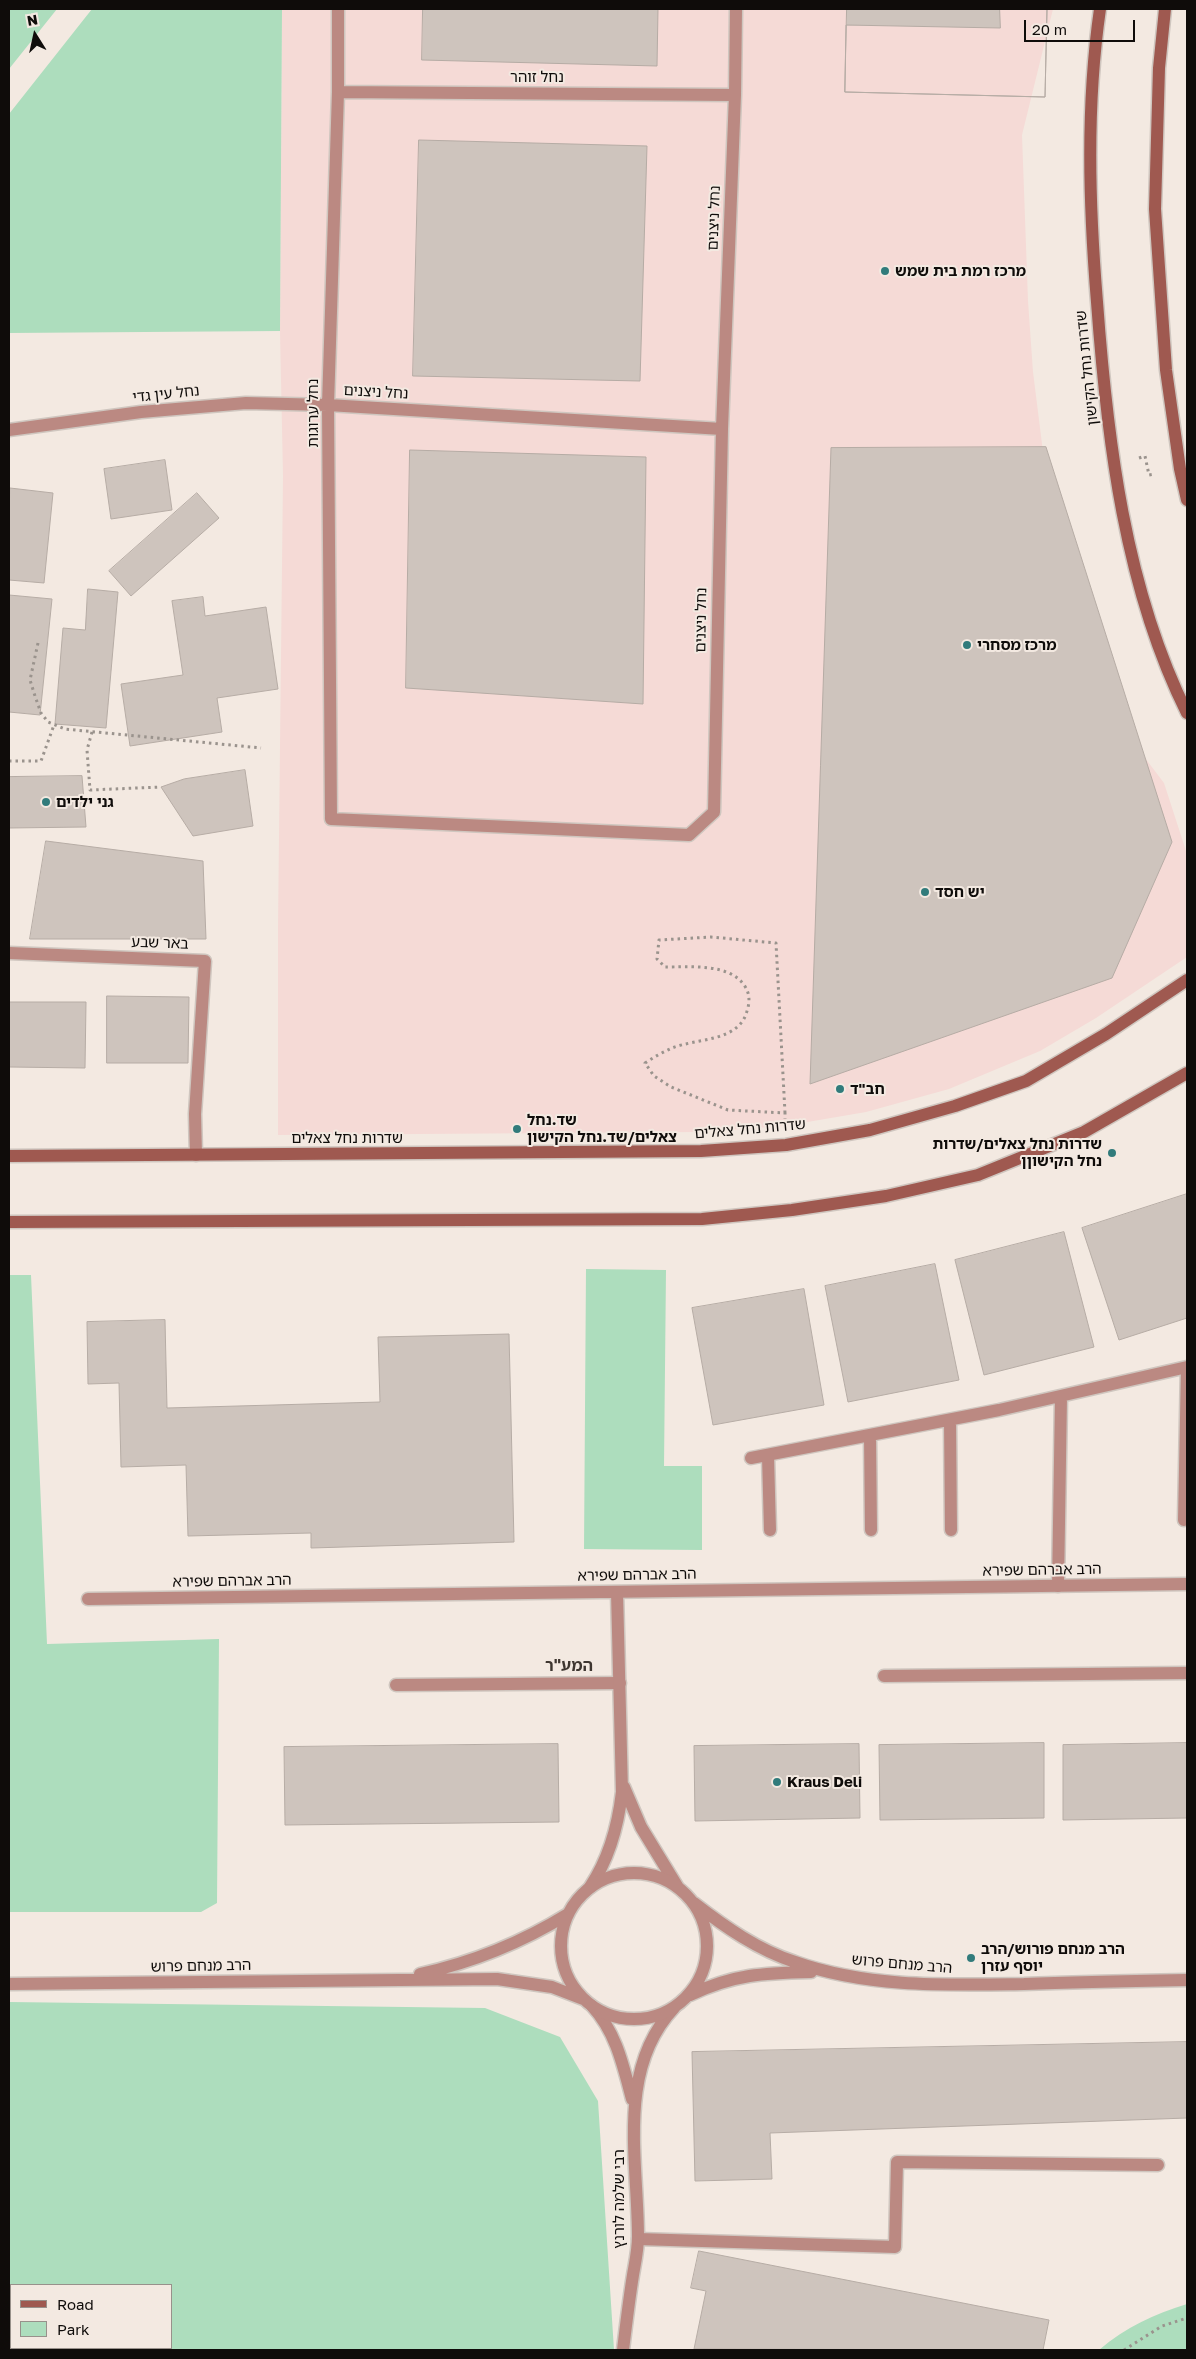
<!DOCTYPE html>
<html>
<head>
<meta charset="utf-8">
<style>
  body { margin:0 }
  #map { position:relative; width:1196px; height:2359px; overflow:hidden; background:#f3e9e1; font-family:"Golos Text",sans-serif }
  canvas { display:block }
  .frame { position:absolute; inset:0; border:10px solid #0f0c0a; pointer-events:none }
  .legend { position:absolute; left:10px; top:2284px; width:162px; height:65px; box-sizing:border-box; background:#f3e9e1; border:1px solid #98918b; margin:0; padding:6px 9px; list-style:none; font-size:15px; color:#0f0c0a }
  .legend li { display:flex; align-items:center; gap:10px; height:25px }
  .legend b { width:25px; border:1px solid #98918b }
  .north { position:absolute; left:10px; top:10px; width:50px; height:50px; -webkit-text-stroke:4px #f3e9e1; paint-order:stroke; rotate:350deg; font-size:14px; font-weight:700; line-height:20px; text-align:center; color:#0f0c0a }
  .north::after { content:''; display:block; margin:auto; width:18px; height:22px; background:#0f0c0a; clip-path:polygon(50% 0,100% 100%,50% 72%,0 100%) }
  .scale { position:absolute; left:1024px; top:20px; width:111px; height:22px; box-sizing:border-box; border:2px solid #0f0c0a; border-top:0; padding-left:6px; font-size:15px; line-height:18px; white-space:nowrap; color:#0f0c0a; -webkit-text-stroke:4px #f3e9e1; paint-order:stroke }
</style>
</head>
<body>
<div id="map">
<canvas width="1196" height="2359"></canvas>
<div class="frame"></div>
<ul class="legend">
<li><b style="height:6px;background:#9f5950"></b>Road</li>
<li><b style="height:14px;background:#adddbd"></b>Park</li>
</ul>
<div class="north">N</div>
<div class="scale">20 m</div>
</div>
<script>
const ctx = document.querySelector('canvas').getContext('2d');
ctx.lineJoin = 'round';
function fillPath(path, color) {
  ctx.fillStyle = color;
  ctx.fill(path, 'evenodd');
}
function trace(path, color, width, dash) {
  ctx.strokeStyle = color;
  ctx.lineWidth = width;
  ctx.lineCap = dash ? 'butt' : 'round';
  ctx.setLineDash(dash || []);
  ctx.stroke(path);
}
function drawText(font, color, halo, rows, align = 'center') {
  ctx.font = font + ' "Golos Text","Noto Sans Hebrew",sans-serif';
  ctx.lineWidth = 4;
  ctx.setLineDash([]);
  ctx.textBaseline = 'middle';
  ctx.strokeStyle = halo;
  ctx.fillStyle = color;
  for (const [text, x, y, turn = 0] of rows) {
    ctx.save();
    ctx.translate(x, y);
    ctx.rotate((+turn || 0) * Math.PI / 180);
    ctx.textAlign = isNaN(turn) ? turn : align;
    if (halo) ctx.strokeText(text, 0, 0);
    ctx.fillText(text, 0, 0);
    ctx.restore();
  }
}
const commercial = new Path2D(`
  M282,9H1053L1022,135L1028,301L1033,372L1043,452L1114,717L1164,783L1187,854V957L1096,1018L1040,1051L949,1089L866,1112L784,1126L700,1132L278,1135V927L283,476L280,331Z`);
const green = new Path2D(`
  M9,9H57L9,69Z
  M92,9H282L280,331L9,333V114Z
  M586,1269L666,1270L664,1466H702V1550L584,1549Z
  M9,1275H31L47,1644L219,1639L217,1903L201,1912H9Z
  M9,2002L485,2008L560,2037L598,2101L614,2350H9ZM171,2285V2348H11V2285Z
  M1187,2304V2350H1099C1126,2327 1154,2314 1187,2304Z`);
const building = new Path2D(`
  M423,9H658L657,66L422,60Z
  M847,9H1047L1045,97L845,92Z
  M1000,9H1047L1045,97L845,92L846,25L1000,28Z
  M419,140L647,146L640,381L413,376Z
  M1046,447L1172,842L1112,978L810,1084L831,448Z
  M410,450L646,457L643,704L406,688Z
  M165,460L172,510L111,519L104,469Z
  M10,488L53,493L44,583L9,580Z
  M197,493L219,518L131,596L109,571Z
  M88,589L118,592L106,728L55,724L63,628L85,630Z
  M9,595L52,599L40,715L9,712Z
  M203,597L205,616L266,607L278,689L217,698L222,732L130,746L121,684L183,675L172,601Z
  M245,770L253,826L193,836L161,787L184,779Z
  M82,776L86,827L9,828V777Z
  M46,841L203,861L206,939H30Z
  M107,996L189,997L188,1063H107Z
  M9,1002H86L85,1068L9,1067Z
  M1187,1194V1318L1119,1340L1082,1228Z
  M1064,1232L1094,1347L984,1375L955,1260Z
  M935,1264L959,1380L848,1402L825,1286Z
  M804,1289L824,1405L713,1425L692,1308Z
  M165,1320L167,1408L380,1402L378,1337L509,1334L514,1542L311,1548V1533L188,1536L186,1465L121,1467L119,1383L88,1384L87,1322Z
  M1044,1743V1818L880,1820L879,1745Z
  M1187,1743V1818L1063,1820V1745Z
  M558,1744L559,1822L285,1825L284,1747Z
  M859,1744L860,1818L695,1821L694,1746Z
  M1187,2042V2118L770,2133L772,2179L695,2181L692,2052Z
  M699,2251L1049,2320L1043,2350L694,2349L706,2291L691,2288Z`);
const path = new Path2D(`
  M1139,458L1145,456L1149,475L1155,474
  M38,643L30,680L35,696L41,713L48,722L65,729L261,748
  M92,732L87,750L90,790L161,787
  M9,761H41L54,725
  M785,1113L776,943L711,937L659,940L657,959L665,967C689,967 729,963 744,985C750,993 750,1002 747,1011C739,1042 697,1038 672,1048C663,1052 654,1057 645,1063L654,1076L671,1087L728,1110L785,1113V1119
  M1124,2350L1162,2326L1187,2318`);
const service = new Path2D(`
  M950,1420L951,1530
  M870,1436L871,1530
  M768,1456L770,1530
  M751,1458L999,1410L1187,1367
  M1184,1520L1187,1367
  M1058,1586L1061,1397
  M884,1676L1187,1673
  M396,1685L620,1683
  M638,2239L895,2247L897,2162L1158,2165`);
const minor = new Path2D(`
  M338,9V92L328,405L331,819L689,835L714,812L722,429L735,95L736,9
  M338,92L735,95
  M9,430L141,412L246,403L328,405L722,429
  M9,953L205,961L195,1114L196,1155
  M88,1599L1187,1584
  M624,1787L641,1827L677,1886
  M590,1887C609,1859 618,1826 622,1792L617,1592
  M592,2006C616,2032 623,2065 632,2099
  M623,2350C626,2325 629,2300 633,2275C635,2263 638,2250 638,2237C638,2160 616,2070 674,2008`);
const tertiary = new Path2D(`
  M561 1946a73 73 0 1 1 146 0a73 73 0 1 1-146 0Z
  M694,1903C725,1927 758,1950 795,1962C868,1988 949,1985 1024,1984C1079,1982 1133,1981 1187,1980
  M420,1974C474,1962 521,1943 568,1914
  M9,1984L497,1979L552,1987L583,1999
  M690,1995C734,1974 764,1973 811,1972`);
const secondary = new Path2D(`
  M1100,9C1086,106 1089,204 1097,302C1107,439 1125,589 1187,713
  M1165,9L1159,68L1155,209L1166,370L1180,469L1187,500
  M9,1156L701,1151L786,1145L870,1130L955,1106L1026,1081L1106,1034L1187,980
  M9,1222L702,1219L792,1210L886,1196L978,1175L1084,1132L1187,1073`);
const markers = [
  [885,271,5,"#317b7b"],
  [967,645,5,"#317b7b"],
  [46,802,5,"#317b7b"],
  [925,892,5,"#317b7b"],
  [840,1089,5,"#317b7b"],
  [517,1129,5,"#317b7b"],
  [1112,1153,5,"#317b7b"],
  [777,1782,5,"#317b7b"],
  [971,1958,5,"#317b7b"]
];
const streetNames = [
  ["נחל זוהר",537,77],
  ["נחל ניצנים",714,218,-88],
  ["שדרות נחל הקישון",1087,368,-96],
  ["נחל ניצנים",376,392,3],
  ["נחל עין גדי",166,394,-6],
  ["נחל ערוגות",313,413,-90],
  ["נחל ניצנים",701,620,-89],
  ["באר שבע",160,943,2],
  ["שדרות נחל צאלים",750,1129,-5],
  ["שדרות נחל צאלים",347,1138],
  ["הרב אברהם שפירא",1042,1570,-1],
  ["הרב אברהם שפירא",637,1575,-1],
  ["הרב אברהם שפירא",232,1581,-1],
  ["הרב מנחם פרוש",902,1964,5],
  ["הרב מנחם פרוש",201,1966,-1],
  ["רבי שלמה לורנץ",619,2199,-90]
];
const poiNames = [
  ["מרכז רמת בית שמש",895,271],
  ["מרכז מסחרי",977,645],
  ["גני ילדים",56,802],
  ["יש חסד",935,892],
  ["חב\"ד",850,1089],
  ["שד.נחל",527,1120],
  ["צאלים/שד.נחל הקישון",527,1137],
  ["שדרות נחל צאלים/שדרות",1102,1144,"right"],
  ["נחל הקישוןן",1102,1161,"right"],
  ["Kraus Deli",787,1782],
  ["הרב מנחם פורוש/הרב",981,1949],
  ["יוסף עזרן",981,1966]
];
const neighbourhoodNames = [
  ["המע\"ר",569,1666]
];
fillPath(commercial, '#f5dad6');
fillPath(green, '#adddbd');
fillPath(building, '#cec4bd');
trace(building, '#b6aca5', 1);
trace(service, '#cfc6bf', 15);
trace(minor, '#cfc6bf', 15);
trace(tertiary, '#cfc6bf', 15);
trace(secondary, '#cfc6bf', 15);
trace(path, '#9a938d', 3, [2.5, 4]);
trace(service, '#bb8982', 12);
trace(minor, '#bb8982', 12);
trace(tertiary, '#bb8982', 12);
trace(secondary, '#9f5950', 12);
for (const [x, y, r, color] of markers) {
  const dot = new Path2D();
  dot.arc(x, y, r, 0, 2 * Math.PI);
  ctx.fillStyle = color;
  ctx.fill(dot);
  trace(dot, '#f3e9e1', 2);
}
drawText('15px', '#0f0c0a', '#f3e9e1', streetNames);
drawText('bold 15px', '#0f0c0a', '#f3e9e1', poiNames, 'left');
drawText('bold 16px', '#3e3630', '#f3e9e1', neighbourhoodNames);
</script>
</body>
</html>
